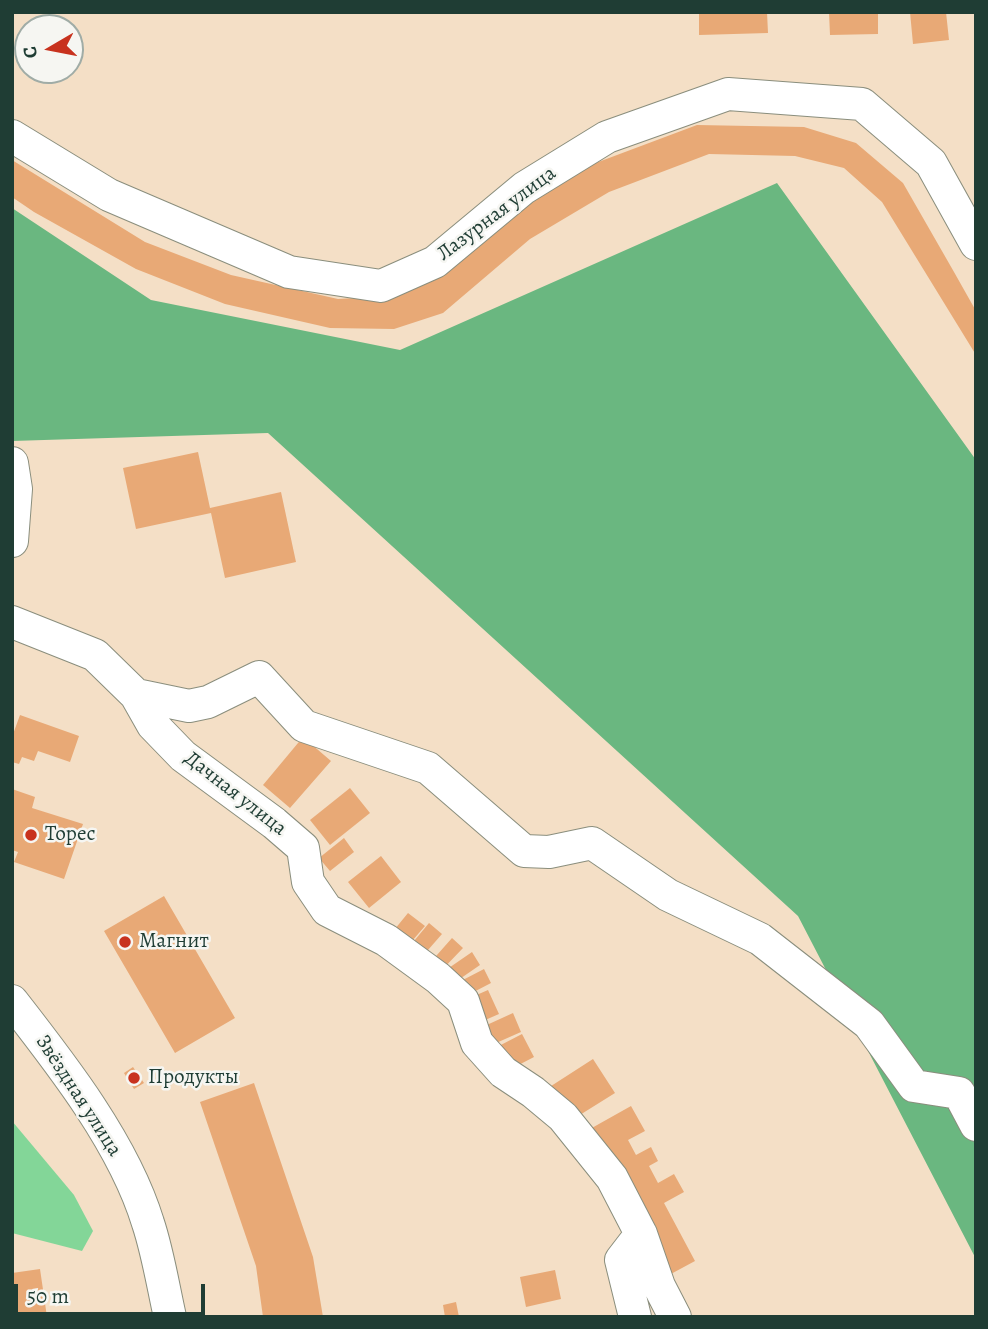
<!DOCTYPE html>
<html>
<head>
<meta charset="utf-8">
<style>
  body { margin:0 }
  #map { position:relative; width:988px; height:1329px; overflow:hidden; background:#f4dfc6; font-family:Alegreya,serif }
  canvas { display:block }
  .frame { position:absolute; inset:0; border:14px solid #1f3d34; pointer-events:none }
  .north { position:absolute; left:14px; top:14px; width:70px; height:70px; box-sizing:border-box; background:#f6f6f2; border:2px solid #a0aca6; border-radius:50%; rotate:260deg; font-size:19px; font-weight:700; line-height:28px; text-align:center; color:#1f3d34 }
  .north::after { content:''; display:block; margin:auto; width:24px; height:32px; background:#c8321e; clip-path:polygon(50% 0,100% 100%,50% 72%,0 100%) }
  .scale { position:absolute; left:14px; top:1284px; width:191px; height:32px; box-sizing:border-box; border:4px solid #1f3d34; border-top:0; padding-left:9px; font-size:21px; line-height:24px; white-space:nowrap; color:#1f3d34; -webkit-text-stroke:5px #f6f6f2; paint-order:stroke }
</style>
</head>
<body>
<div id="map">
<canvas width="988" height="1329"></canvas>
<div class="frame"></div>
<div class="north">С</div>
<div class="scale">50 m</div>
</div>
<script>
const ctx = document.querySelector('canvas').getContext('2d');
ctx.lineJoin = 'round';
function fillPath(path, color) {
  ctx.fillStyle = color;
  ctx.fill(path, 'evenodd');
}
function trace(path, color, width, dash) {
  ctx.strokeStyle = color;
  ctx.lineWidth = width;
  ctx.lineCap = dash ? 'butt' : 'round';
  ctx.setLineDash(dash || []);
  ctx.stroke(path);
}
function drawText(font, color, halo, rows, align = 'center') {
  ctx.font = font + ' Alegreya,serif';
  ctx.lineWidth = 5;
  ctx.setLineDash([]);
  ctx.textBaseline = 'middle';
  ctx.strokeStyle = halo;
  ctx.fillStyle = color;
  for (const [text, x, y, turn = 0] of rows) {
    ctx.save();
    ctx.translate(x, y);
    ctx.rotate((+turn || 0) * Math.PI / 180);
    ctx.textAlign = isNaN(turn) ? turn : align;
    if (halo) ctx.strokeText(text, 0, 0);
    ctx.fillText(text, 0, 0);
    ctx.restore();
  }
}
const green = new Path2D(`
  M12,1121L74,1195L93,1231L82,1251L12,1233Z`);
const forest = new Path2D(`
  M777,183L976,460V1259L798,916L268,433L12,441V208L151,300L400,350Z`);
const building = new Path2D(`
  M699,12H767L768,33L699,35Z
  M829,12H878V34L830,35Z
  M910,12H946L949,40L913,44Z
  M697,125L804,127L856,143L903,183L954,272L976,311V355L882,202L844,168L795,156L709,154L609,192L530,239L443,313L394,329L330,328L225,304L136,269L34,212L12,197V160L145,242L231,275L338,299L391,296L510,213L593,164Z
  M198,452L210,508L281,492L296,562L225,578L211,513L136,529L123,468Z
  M20,715L79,736L70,762L38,751L34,761L22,757L19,764L12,762V737Z
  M303,737L331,761L290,808L263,785Z
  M350,788L370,813L330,845L310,820Z
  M12,789L35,797L32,808L83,824L64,879L14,862L18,852L12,850Z
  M344,838L354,852L330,871L319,858Z
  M381,856L401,882L369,908L348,882Z
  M164,896L235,1018L175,1053L104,931Z
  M408,913L425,926L406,948L390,935Z
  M429,923L442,934L421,958L409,947Z
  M452,938L463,948L439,973L429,964Z
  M472,952L480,965L451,985L443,972Z
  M484,969L491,983L466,996L459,982Z
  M488,990L499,1014L476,1024L465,1000Z
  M513,1013L521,1032L487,1047L478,1029Z
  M522,1034L534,1057L507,1071L495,1048Z
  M593,1059L615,1093L575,1118L548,1088Z
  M133,1067L144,1083L134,1089L124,1073Z
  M254,1083L313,1257L323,1317H263L256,1266L200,1102Z
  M631,1106L645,1131L628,1140L636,1155L651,1147L658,1161L649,1166L658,1183L674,1174L684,1192L664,1203L695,1261L669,1275L590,1129Z
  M40,1269L47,1317H12V1273Z
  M555,1270L561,1299L526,1307L520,1277Z
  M456,1302L459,1317H445L443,1305Z`);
const minor = new Path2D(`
  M12,136L109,195L289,272L381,286L435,262L524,188L607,137L728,94L862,104L931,163L976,244
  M12,463L16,489L12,541
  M12,622L95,655L136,695L153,725L183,756L274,823L303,848L308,882L327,910L386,940L438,978L463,1001L477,1043L503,1072L533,1092L563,1117L612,1178L641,1234L659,1286L675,1317
  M136,695L189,706L208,702L259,677L304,726L428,768L524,851L549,852L592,843L668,895L760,939L869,1024L914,1086L959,1093L976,1125
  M12,1001C62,1065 124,1144 148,1223C158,1253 163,1286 170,1317
  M635,1317L621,1260L641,1234`);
const markers = [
  [31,835,7,"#c8321e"],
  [125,942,7,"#c8321e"],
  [134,1078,7,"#c8321e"]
];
const streetNames = [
  ["Лазурная улица",497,214,-37],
  ["Дачная улица",235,794,38],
  ["Звёздная улица",78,1096,57]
];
const poiNames = [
  ["Торес",45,835],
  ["Магнит",139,942],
  ["Продукты",148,1078]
];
fillPath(green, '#83d698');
fillPath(forest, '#6ab780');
fillPath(building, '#e8a976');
trace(minor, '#8a8e7d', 34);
trace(minor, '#fff', 32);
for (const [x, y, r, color] of markers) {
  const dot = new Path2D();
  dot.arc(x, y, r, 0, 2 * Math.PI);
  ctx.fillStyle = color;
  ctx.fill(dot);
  trace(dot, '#f6f6f2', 2.5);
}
drawText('21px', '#1f3d34', '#f6f6f2', streetNames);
drawText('21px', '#1f3d34', '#f6f6f2', poiNames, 'left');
</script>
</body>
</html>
